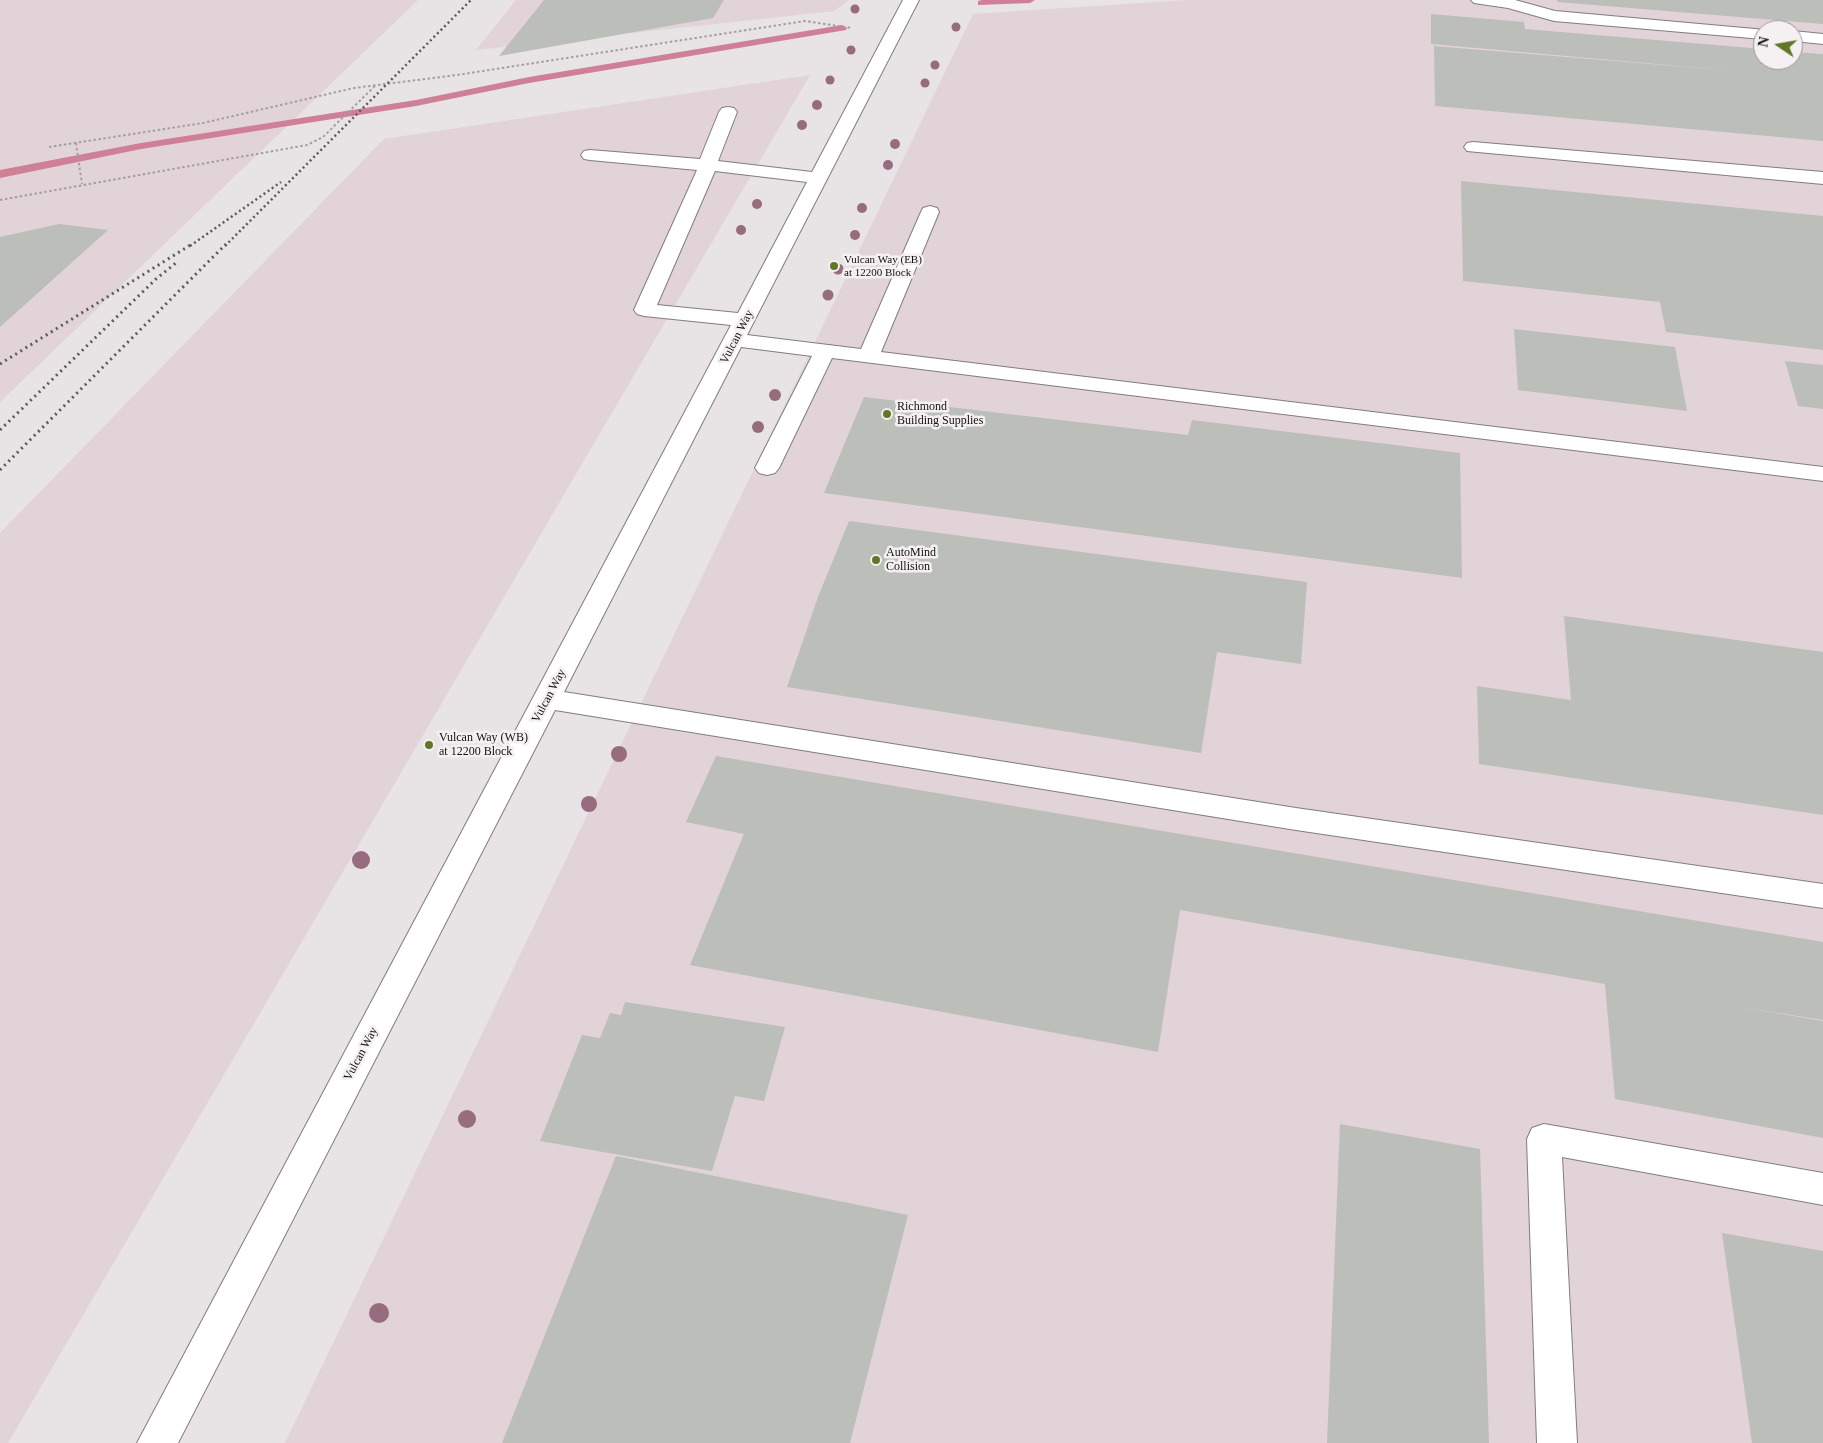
<!DOCTYPE html>
<html>
<head>
<meta charset="utf-8">
<style>
  body { margin:0 }
  #map { position:relative; width:1823px; height:1443px; overflow:hidden; background:#e8e3e4; font-family:Georgia,serif }
  canvas { display:block }
  .north { position:absolute; left:1753px; top:20px; width:50px; height:50px; box-sizing:border-box; background:#f5f0f1; border:1px solid #9b9797; border-radius:50%; rotate:282deg; font-size:14px; font-weight:700; line-height:20px; text-align:center; color:#131111 }
  .north::after { content:''; display:block; margin:auto; width:18px; height:22px; background:#607728; clip-path:polygon(50% 0,100% 100%,50% 72%,0 100%) }
</style>
</head>
<body>
<div id="map">
<canvas width="1823" height="1443"></canvas>
<div class="north">N</div>
</div>
<script>
const ctx = document.querySelector('canvas').getContext('2d');
ctx.lineJoin = 'round';
function fillPath(path, color) {
  ctx.fillStyle = color;
  ctx.fill(path, 'evenodd');
}
function trace(path, color, width, dash) {
  ctx.strokeStyle = color;
  ctx.lineWidth = width;
  ctx.lineCap = dash ? 'butt' : 'round';
  ctx.setLineDash(dash || []);
  ctx.stroke(path);
}
function drawText(font, color, halo, rows, align = 'center') {
  ctx.font = font + ' Georgia,serif';
  ctx.lineWidth = 5;
  ctx.setLineDash([]);
  ctx.textBaseline = 'middle';
  ctx.strokeStyle = halo;
  ctx.fillStyle = color;
  for (const [text, x, y, turn = 0] of rows) {
    ctx.save();
    ctx.translate(x, y);
    ctx.rotate((+turn || 0) * Math.PI / 180);
    ctx.textAlign = isNaN(turn) ? turn : align;
    if (halo) ctx.strokeText(text, 0, 0);
    ctx.fillText(text, 0, 0);
    ctx.restore();
  }
}
const built = new Path2D(`
  M0,0H418L0,402Z
  M516,0H849L834,11L476,50Z
  M1187,0H1823V1443H285L973,14ZM1763,30H1793V60H1763Z
  M810,75L8,1443H0V533L384,139Z`);
const stream = new Path2D(`
  M982,0H1035L1030,3L978,5V1Z
  M842,25L847,28L846,30L529,83L416,106L141,149L0,178V170L141,143L416,100L529,77Z`);
const building = new Path2D(`
  M544,0H724L713,18L499,56Z
  M1557,0H1823V24L1558,2Z
  M1431,14L1524,22L1525,29L1763,49V60H1793V52L1823,54V141L1435,106L1434,46L1735,71L1431,44Z
  M1461,181L1823,216V350L1666,332L1660,302L1463,281Z
  M59,224L108,230L0,327V237Z
  M1514,329L1675,347L1687,411L1518,390Z
  M1785,361L1823,365V409L1798,406Z
  M864,397L1188,435L1192,420L1460,453L1462,578L824,493Z
  M849,521L1307,582L1301,664L1217,652L1201,753L787,687L818,597Z
  M1564,616L1823,652V815L1479,764L1477,686L1571,700Z
  M716,756L1823,942V1020L1733,1006L1823,1021V1138L1615,1099L1605,984L1180,910L1158,1052L690,965L744,834L686,822Z
  M625,1002L785,1027L764,1101L735,1096L712,1171L540,1141L582,1035L600,1038L610,1013L621,1015Z
  M1340,1124L1480,1149L1489,1443H1327Z
  M616,1156L908,1215L850,1443H502Z
  M1722,1233L1823,1251V1443H1752Z`);
const path = new Path2D(`
  M76,143L82,184
  M49,147L203,123L354,88L457,75L805,21L852,28
  M0,200L307,145L323,137L376,85`);
const minor = new Path2D(`
  M903,0H919L747,335L861,349L921,212L923,208L930,206L937,208L939,212L881,352L1823,467V481L832,358L779,468L775,473L767,475L759,473L755,468L812,356L741,347L564,692L1296,808L1823,884V908L1296,830L555,710L178,1443H137L731,325L644,316L637,314L634,310L697,170L590,160L584,159L581,155L584,151L590,150L700,159L719,112L722,108L728,107L734,108L737,112L718,161L812,172ZM715,171L807,182L738,313L657,305Z
  M1471,0H1515L1555,11L1766,30H1763V39L1554,21L1508,8L1474,3Z
  M1793,31L1823,34V44L1793,41Z
  M1473,142L1823,172V184L1467,151L1464,147L1467,143Z
  M1544,1124L1823,1173V1205L1562,1157L1577,1443H1537L1527,1139L1532,1128Z`);
const railFar1 = new Path2D(`
  M190,246L281,182
  M225,246L471,0`);
const rail = new Path2D(`
  M0,364L192,244
  M0,430L156,279L176,263
  M0,470L226,244`);
const trees = [
  [855,9,4.5],
  [956,27,4.5],
  [851,50,4.5],
  [935,65,4.5],
  [830,80,4.5],
  [925,83,4.5],
  [817,105,5],
  [802,125,5],
  [895,144,5],
  [888,165,5],
  [757,204,5],
  [862,208,5],
  [741,230,5],
  [855,235,5],
  [838,269,5.5],
  [828,295,5.5],
  [775,395,6],
  [758,427,6],
  [619,754,8],
  [589,804,8],
  [361,860,9],
  [467,1119,9],
  [379,1313,10]
];
const markers = [
  [834,266,5,"#607728"],
  [887,414,5,"#607728"],
  [876,560,5,"#607728"],
  [429,745,5,"#607728"]
];
const farPoinames = [
  ["Vulcan Way (EB)",844,260],
  ["at 12200 Block",844,273]
];
const streetNames = [
  ["Vulcan Way",737,337,-63],
  ["Vulcan Way",549,696,-62],
  ["Vulcan Way",361,1054,-62]
];
const poiNames = [
  ["Richmond",897,407],
  ["Building Supplies",897,421],
  ["AutoMind",886,553],
  ["Collision",886,567],
  ["Vulcan Way (WB)",439,738],
  ["at 12200 Block",439,752]
];
fillPath(built, '#e1d3d7');
fillPath(stream, '#cf7f96');
fillPath(building, '#bcbeba');
trace(minor, '#817d7e', 2);
trace(path, '#a39fa0', 2, [2.5, 2.5]);
fillPath(minor, '#fff');
trace(railFar1, '#5d5a5a', 2.5, [2, 3]);
trace(rail, '#5d5a5a', 3, [2, 4]);
ctx.fillStyle = '#976c7e';
for (const [x, y, r] of trees) {
  ctx.beginPath();
  ctx.arc(x, y, r, 0, 2 * Math.PI);
  ctx.fill();
}
for (const [x, y, r, color] of markers) {
  const dot = new Path2D();
  dot.arc(x, y, r, 0, 2 * Math.PI);
  ctx.fillStyle = color;
  ctx.fill(dot);
  trace(dot, '#f5f0f1', 2);
}
drawText('11px', '#131111', '#f5f0f1', farPoinames, 'left');
drawText('12px', '#131111', '#f5f0f1', streetNames);
drawText('12px', '#131111', '#f5f0f1', poiNames, 'left');
</script>
</body>
</html>
